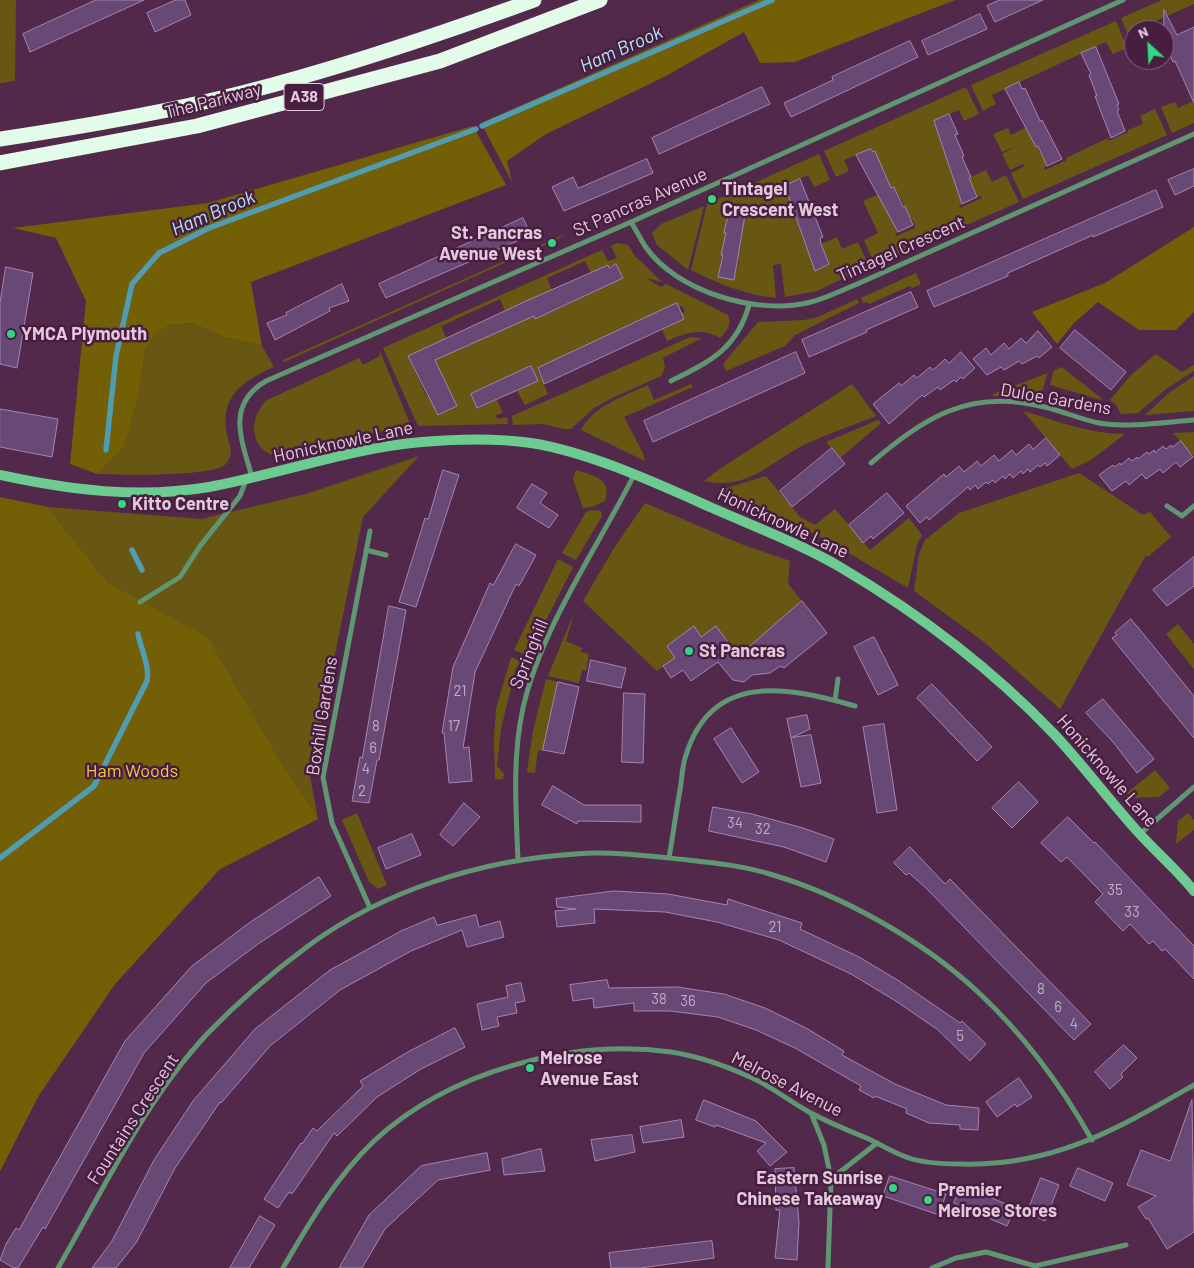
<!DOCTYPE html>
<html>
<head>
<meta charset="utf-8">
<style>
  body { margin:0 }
  #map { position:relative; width:1194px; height:1268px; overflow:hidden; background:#53294b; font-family:Barlow,sans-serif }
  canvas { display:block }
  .north { position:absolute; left:1124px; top:20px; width:50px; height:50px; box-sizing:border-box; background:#481e40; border:1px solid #86627f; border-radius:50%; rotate:335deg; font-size:14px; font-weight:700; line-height:20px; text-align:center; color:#e4c9dd }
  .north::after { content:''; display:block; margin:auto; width:18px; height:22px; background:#30d882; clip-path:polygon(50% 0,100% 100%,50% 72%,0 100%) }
</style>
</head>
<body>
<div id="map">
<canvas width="1194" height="1268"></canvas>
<div class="north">N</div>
</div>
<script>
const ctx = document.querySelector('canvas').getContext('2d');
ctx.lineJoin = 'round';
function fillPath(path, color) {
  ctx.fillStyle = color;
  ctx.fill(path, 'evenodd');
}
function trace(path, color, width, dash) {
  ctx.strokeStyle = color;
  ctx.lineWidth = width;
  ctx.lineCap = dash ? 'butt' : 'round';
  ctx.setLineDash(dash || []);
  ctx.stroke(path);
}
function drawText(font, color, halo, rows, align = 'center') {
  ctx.font = font + ' Barlow,sans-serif';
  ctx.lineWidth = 5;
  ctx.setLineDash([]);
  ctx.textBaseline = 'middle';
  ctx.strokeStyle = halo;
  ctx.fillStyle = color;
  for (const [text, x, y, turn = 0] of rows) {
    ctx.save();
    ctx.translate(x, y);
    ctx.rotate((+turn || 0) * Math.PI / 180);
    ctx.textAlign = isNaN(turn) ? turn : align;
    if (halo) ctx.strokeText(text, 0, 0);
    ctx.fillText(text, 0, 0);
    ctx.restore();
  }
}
const green = new Path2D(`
  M0,0H16L15,81L0,83Z
  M1162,0H1194V4L1142,27L1143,30H1134L1132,45L1121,18Z
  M1116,21L1127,48L1113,54L1106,42L992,95L996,104L983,111L971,85Z
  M966,87L979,114L964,121L959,110L934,121L962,204L959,206L960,208L982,198L981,196L977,197L969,178L986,170L992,182L1006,175L1019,202L875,265L864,240L878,233L863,201L879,194L898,232L895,234L896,236L915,228V225L894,187L891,188L883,168L880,169L871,149L844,160L849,171L836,177L824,151Z
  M1175,102L1178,108L1191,102L1194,103V123L1172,133L1161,107Z
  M1155,109L1167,135L1023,199L1011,173L1025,166L1023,164L1010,170L1002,154L1016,146L1002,152L993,134L1008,128L1011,135L1027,127L1047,166L1044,168L1045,170L1067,160L1066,158L1108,138L1109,141L1128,132V130L1143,124L1140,116Z
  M819,154L830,180L814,187L808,175L785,186L794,207L792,208L815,270L829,264L821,244L837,237L842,249L858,242L869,266L817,291L785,297L781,264L773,265L776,298C743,294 719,284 691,270L707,204ZM730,212L745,216L740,236L742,237L737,259H739L734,280L718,276Z
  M704,206L688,270L657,245L652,233L661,224Z
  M565,234L558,239L284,362L283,360Z
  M617,243L628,245L635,256L662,282L646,278L661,287L666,284L728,315C732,326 727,330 720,338C702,327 685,333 667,341L662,330L684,319L681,313L685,311L682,306L679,307L677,304L537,369L548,394L525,405L517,391L538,381L531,366L471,394L478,408L497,400L503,413L496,415L497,419L507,417L508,424L418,426L383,348L602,250L608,261L617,258L611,246ZM585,261L591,273L616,264L622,278L545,315L536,297L552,290L547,278ZM500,299L505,311L531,317L452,352L441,326ZM427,347L457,406L426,395L408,356Z
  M916,273L921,284L912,288L910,286L869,304L868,302L863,303L861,298Z
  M857,299L859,303L795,335L785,346L726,371L723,364L758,322L804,320L818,317Z
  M192,323L224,337L262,346L274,367C240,382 218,398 228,439C231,448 233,456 226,464C214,477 118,475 97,474L124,447L139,396L145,352L154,335L170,325Z
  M690,337L702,338L663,358L665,368L661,376L610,399L594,408L571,429H564L542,424L513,425L512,416Z
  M379,349L411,426L361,435L278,456C250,452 247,418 267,400L359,358L363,365L380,356Z
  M1156,354L1182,372L1194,365V371L1166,389L1138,413L1121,414L1117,406L1110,400L1131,375Z
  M1062,367L1101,398V400L1050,385L1054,370Z
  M1048,373L1040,397L993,396V394Z
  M1194,376V411L1145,415L1170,392Z
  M691,384L693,387L624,417L643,453L645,461L581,430C593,406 625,396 648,385L654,400Z
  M852,384L876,416C854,425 832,432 810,442C775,457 750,492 704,481L718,470Z
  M1023,411C1057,421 1090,434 1125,434L1091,460L1072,469Z
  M878,420L881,423L840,458L826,442Z
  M1194,432V455L1193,456L1173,433Z
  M419,456L363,517L310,776L318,819L220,869L115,984L39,1095L0,1171L109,584L48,507L201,519L306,494Z
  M576,470C593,476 613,478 605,501L592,507L583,508L573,479Z
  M1079,473L1143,515L1150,512L1171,537L1148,557L1146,555L1060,709L984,642L914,591L919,554L925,540L959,513Z
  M766,476L800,517L815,525L835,509L870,550L909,518L922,535L917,545L908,588L823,538L717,491Z
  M645,503L741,544L790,561L788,584L802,601L750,646L746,655L734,654L716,626L701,637L693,627L667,646L675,658L657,671L583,601L614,548Z
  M593,510L601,511L602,516L576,560L562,553L586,512Z
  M558,559L573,567L528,656L514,650Z
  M574,613L566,641L582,648L581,652L589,654L586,671L582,670L579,683L548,676Z
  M1178,624L1194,644V669L1166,634Z
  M511,657L526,663L516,667L501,729L497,766L504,774L503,779L495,780L494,739L496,709Z
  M546,679L558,682L543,751L538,750L535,773L527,772L533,731Z
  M1155,770L1170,788L1159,797L1131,798L1127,793Z
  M357,813L387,885L378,889L369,882L342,820Z
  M1188,813L1194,820V830L1176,844L1178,821Z`);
const forest = new Path2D(`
  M759,0H955L795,62L760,63L744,32L664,77L546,134L507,161L512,182L481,123Z
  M473,126L506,185L251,282L262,346L224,337L192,323L170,325L154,335L145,352L139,396L124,447L97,474L70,464L86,301L56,238L13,228L208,203Z
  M1194,227V312L1176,330H1139L1098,302L1074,323L1057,344L1032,312L1105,283Z
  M0,497L48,507L109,584L207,637L278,758L318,819L220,869L115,984L39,1095L0,1171Z`);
const stream = new Path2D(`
  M482,126L772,0
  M106,450L116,356L132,284L159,253L209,228L476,129
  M132,550L142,570
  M0,858L94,786L147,681C150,667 141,649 138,634`);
const building = new Path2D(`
  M96,0H144L30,52L23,34Z
  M176,0H185L191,15L155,32L147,13Z
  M1000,0H1043L995,22L987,6Z
  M1164,10L1177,35L1194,27V103L1175,61L1173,62L1164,42Z
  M980,14L987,29L928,55L922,41Z
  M910,41L918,57L791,117L784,103L833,80L832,77Z
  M1096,47L1119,104L1117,105L1119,110L1117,111L1125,131L1111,138L1095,96H1097L1089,75L1091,74L1081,53Z
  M1019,82L1022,89L1025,88L1040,121L1042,120L1062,159L1047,166L1038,146L1036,147L1005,89Z
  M762,87L770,104L659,154L652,138Z
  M949,114L958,134L955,135L964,156L962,157L971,177L969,178L977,197L962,204L934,121Z
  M871,149L873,152L875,151L891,188L894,187L903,207L905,206L913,225L898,232L856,155Z
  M647,159L653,173L564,211L552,187L573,177L578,188Z
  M1194,169V186L1175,195L1168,180Z
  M800,179L823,237L820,238L821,244L829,264L815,271L785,186Z
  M1156,190L1163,207L1093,237V235L1008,273V276L934,307L927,291Z
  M730,211L745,215L734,280L718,277L723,255H721L726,233H724Z
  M523,218L531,235L386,298L379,284Z
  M616,264L623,278L535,319L534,316L435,360L457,406L438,415L408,356L524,302L608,265L609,268Z
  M6,267L33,273L17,368L0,364V303Z
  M342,284L349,301L329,308L330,311L275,340L267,323L287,315L286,313Z
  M911,292L918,307L866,330L867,332L809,357L802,340Z
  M677,303L684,319L544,384L538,368Z
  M1075,330L1126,372L1111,390L1060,348Z
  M1038,331L1052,347L1039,358L1037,356L1022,364L1019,361L1004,370L1001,367L987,375L973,359L986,348L991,355L1004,343L1009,349L1021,338L1026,343Z
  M796,352L805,373L653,442L644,421Z
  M961,352L975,368L963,379L961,377L956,382L954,380L940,390L938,387L924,397L922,395L889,424L873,404L899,383L901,386L914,375L917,378L930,367L933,370L945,359L949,363Z
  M531,366L538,381L477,408L471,394Z
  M0,409L58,419L52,457L0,447Z
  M1046,438L1060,455L1047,466L1045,463L1040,467L1038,465L1030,472L1028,469L1023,474L1021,471L1013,478L1010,474L1005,479L1003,476L995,483L993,480L988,484L986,482L978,489L975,485L970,490L968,487L929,520L927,517L920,523L906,506L944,474L946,477L959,466L964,472L977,461L981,466L994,455L999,461L1012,450L1016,455L1029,444L1033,449Z
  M1181,441L1193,457L1180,467L1176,462L1163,473L1160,469L1146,479L1142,474L1129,485L1126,481L1112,491L1099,475L1113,465L1115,467L1120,463L1121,465L1129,458L1132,461L1137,457L1138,459L1147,452L1149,454L1154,450L1155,453L1163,446L1166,449L1171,445L1172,447Z
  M832,448L845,464L792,507L780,491Z
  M443,470L459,475L416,607L399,602L425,518L428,519Z
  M532,484L547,493L540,503L558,515L549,528L517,508Z
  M887,493L904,513L873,539L871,536L863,543L849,525Z
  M516,544L536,555L519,586L516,584L475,672L463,748L469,747L472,781L449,783L444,733H442L453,667L490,583L493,585Z
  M1194,557V586L1167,606L1153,590Z
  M802,601L827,633L784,668L780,666L770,673L752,675L744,682L733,680L718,662L691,681L683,670L671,678L663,666L675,658L667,646L694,626L701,637L716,626L738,656Z
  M389,606L406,610L379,760H377L369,803L352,801L360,757L362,758Z
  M1131,619L1194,696V738L1112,638L1117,635L1115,633Z
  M874,637L898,685L878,695L854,647Z
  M591,660L626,668L621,688L587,681Z
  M558,682L579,687L564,754L543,750Z
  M932,684L992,747L977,761L917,698Z
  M624,693L645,694L643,763L622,762Z
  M1103,699L1154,759L1137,773L1113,742L1086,713Z
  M807,715L810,729L791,738L787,719Z
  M884,724L897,810L877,813L863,727Z
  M731,728L759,772L742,783L714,739Z
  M811,735L821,783L801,787L791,738Z
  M1019,782L1038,802L1012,828L992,808Z
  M553,786L584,805H641V822L578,821L577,824L542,805Z
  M464,803L480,817L453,846L440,835Z
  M713,807L752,814L803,828L834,839L826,862L784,847L709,831Z
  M1068,817L1094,843L1095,842L1194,946V979L1165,949L1162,951L1153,941L1149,944L1130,924L1123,931L1095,902L1103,894L1067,857L1061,862L1041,843Z
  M412,834L421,855L386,869L378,848Z
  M910,847L945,884L950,879L1091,1024L1074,1040L926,888L909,873L906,875L894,863Z
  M319,877L331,896L258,944L206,983L144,1053L45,1229L43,1227L18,1268H14L0,1260L6,1244L16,1228L19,1230L125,1041L192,966L249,923Z
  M614,891L668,894L727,905L728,899L802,923L800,929L859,957L899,981L960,1023L962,1021L986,1044L970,1061L938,1030L899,1003L851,974L779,940L717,922L665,912L594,909L595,923L557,927L555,911L576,909L557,907L556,899Z
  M476,915L479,927L500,921L504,937L467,947L462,930L411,951L340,990L270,1046L221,1103L220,1102L175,1168L136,1243L116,1268H92L112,1241L154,1160L193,1101L255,1029L330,970L401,931L434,917L437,925Z
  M607,980L609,988L677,987L724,994L765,1008L806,1028L844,1051L842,1055L895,1084L946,1105L979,1108L978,1130L960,1129V1125L929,1123L906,1113L907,1109L875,1096L874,1098L859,1090L861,1086L795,1048L756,1030L718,1017L670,1011H634V1003L594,1008L593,998L573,1001L570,985Z
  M521,983L525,1001L515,1003L517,1013L497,1017L499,1026L482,1030L477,1004L508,997L506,986Z
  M455,1028L465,1047L421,1069L377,1097L337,1136L334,1133L292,1194L289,1192L278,1208L264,1199L301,1143L302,1144L313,1128L317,1131L363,1086L360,1081L406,1053Z
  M1124,1045L1137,1058L1121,1074L1123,1077L1110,1089L1095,1072Z
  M1019,1078L1032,1097L1017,1107L1015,1104L997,1117L986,1102Z
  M704,1100L756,1121L787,1152L770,1166L757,1151L766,1143L716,1125L715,1127L696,1120Z
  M1192,1100L1194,1232L1167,1249L1148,1218L1146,1219L1138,1207L1156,1196L1127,1185L1141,1150L1170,1161Z
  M681,1120L684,1137L643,1143L640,1127Z
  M632,1135L635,1152L595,1161L591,1140Z
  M541,1149L545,1171L504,1175L502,1159Z
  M487,1153L490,1170L438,1180L385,1229L362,1268H339L369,1215L421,1166Z
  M794,1168L799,1222L797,1260L775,1258L780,1210H776L775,1169Z
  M1078,1168L1113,1183L1105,1201L1070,1186Z
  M890,1176L946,1194L939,1215L883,1196Z
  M1041,1178L1059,1185L1045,1221L1027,1213Z
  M962,1185L1015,1208L1007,1226L954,1203Z
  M260,1216L275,1225L249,1268H230Z
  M712,1241L714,1258L640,1268H611L609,1253Z`);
const street = new Path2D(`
  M631,222C636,230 640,238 645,246C676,292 758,316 811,302C826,298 840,291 855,285L1194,134
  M671,381C709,362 737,349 749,305
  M871,463C924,418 968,389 1040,406C1060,410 1079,419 1099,423C1125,428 1167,422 1194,420
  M252,477C242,441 225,405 266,381L631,222L1123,0
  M1167,506L1182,516L1194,506
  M370,531L323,777L332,823L370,908
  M366,550L386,555
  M140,602L180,577L200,546L240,496L246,480
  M835,700L838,679
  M1140,834L1194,787
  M669,858C673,835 676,812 680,790C682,779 682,766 686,755C712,671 788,687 855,706
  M518,860C516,810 512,758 523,708C541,628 597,549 634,475
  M811,1113L824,1145L831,1179L828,1268
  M831,1179L877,1143
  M58,1268C104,1189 144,1101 208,1033C238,1002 273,972 308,946C384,890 482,860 575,854C612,851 650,856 688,860C716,863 745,866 773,875C844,896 925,942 979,993C1025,1036 1061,1085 1092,1140
  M283,1268C309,1223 336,1177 374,1141C448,1072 571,1038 671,1052C697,1056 726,1066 750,1077C771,1086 789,1101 809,1112C829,1123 850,1131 871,1140C883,1146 896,1154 909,1158C924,1163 945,1164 960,1164C1053,1167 1117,1129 1194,1085
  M932,1268L956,1258L986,1252L1035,1266L1126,1245`);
const secondary = new Path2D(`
  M0,475C69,490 139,499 209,487C280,474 350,448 422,442C457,439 496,438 531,443C589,452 656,483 710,507C753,526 799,543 840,567C918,613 991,668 1054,734C1083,765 1109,800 1138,832C1156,852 1177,870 1194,891`);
const highway = new Path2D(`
  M0,139C81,127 163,113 242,93C341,68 438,35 534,0
  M0,163L197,126L440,61L600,0`);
const markers = [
  [712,199,5,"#30d882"],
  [552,243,5,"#30d882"],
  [11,334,5,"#30d882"],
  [122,504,5,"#30d882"],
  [689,651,5,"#30d882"],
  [530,1068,5,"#30d882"],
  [893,1188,5,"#30d882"],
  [928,1200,5,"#30d882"]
];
const numberNames = [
  ["21",460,691],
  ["8",376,726],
  ["17",454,726],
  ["6",373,748],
  ["4",366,769],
  ["2",362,791],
  ["34",735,823],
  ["32",763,829],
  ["35",1115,890],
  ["33",1132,912],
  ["21",775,927],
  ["8",1041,989],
  ["38",659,999],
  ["36",688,1001],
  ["6",1058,1007],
  ["4",1074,1024],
  ["5",960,1036]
];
const shields = [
  [304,97,40]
];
const shieldNames = [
  ["A38",304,97]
];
const streetNames = [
  ["The Parkway",213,101,-14],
  ["St Pancras Avenue",640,202,-24],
  ["Tintagel Crescent",901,249,-24],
  ["Duloe Gardens",1056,399,10],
  ["Honicknowle Lane",343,442,-12],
  ["Honicknowle Lane",783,523,25],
  ["Springhill",529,654,-68],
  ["Boxhill Gardens",322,716,-81],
  ["Honicknowle Lane",1107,771,49],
  ["Melrose Avenue",787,1084,27],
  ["Fountains Crescent",133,1119,-57]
];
const poiNames = [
  ["Tintagel",722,189],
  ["Crescent West",722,210],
  ["St. Pancras",542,233,"right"],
  ["Avenue West",542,254,"right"],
  ["YMCA Plymouth",21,334],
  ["Kitto Centre",132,504],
  ["St Pancras",699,651],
  ["Melrose",540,1058],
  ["Avenue East",540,1079],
  ["Eastern Sunrise",883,1178,"right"],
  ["Chinese Takeaway",883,1199,"right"],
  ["Premier",938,1190],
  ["Melrose Stores",938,1211]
];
const parkNames = [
  ["Ham Woods",132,771]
];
const waterNames = [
  ["Ham Brook",621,49,-24],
  ["Ham Brook",213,213,-23]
];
fillPath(green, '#685713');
fillPath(forest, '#725f06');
trace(stream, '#509cb1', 5.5);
fillPath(building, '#684976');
trace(building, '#a584b4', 1);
trace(street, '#5e9772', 5);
trace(secondary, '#6ccb91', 10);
trace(highway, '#e2fce9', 15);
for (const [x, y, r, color] of markers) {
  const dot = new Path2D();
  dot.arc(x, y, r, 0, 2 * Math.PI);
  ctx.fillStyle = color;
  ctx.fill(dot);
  trace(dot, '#481e40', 2);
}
drawText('15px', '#c5a9c3', null, numberNames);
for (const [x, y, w] of shields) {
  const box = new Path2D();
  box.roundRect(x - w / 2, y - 13.5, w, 27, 4);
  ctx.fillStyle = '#481e40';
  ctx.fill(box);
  trace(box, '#e4c9dd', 1);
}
drawText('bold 16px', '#e4c9dd', null, shieldNames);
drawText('18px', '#e4c9dd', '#481e40', streetNames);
drawText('bold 18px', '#e4c9dd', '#481e40', poiNames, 'left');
drawText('18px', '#ecca40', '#481e40', parkNames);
drawText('italic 19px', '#afe9f7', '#481e40', waterNames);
</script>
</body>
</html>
